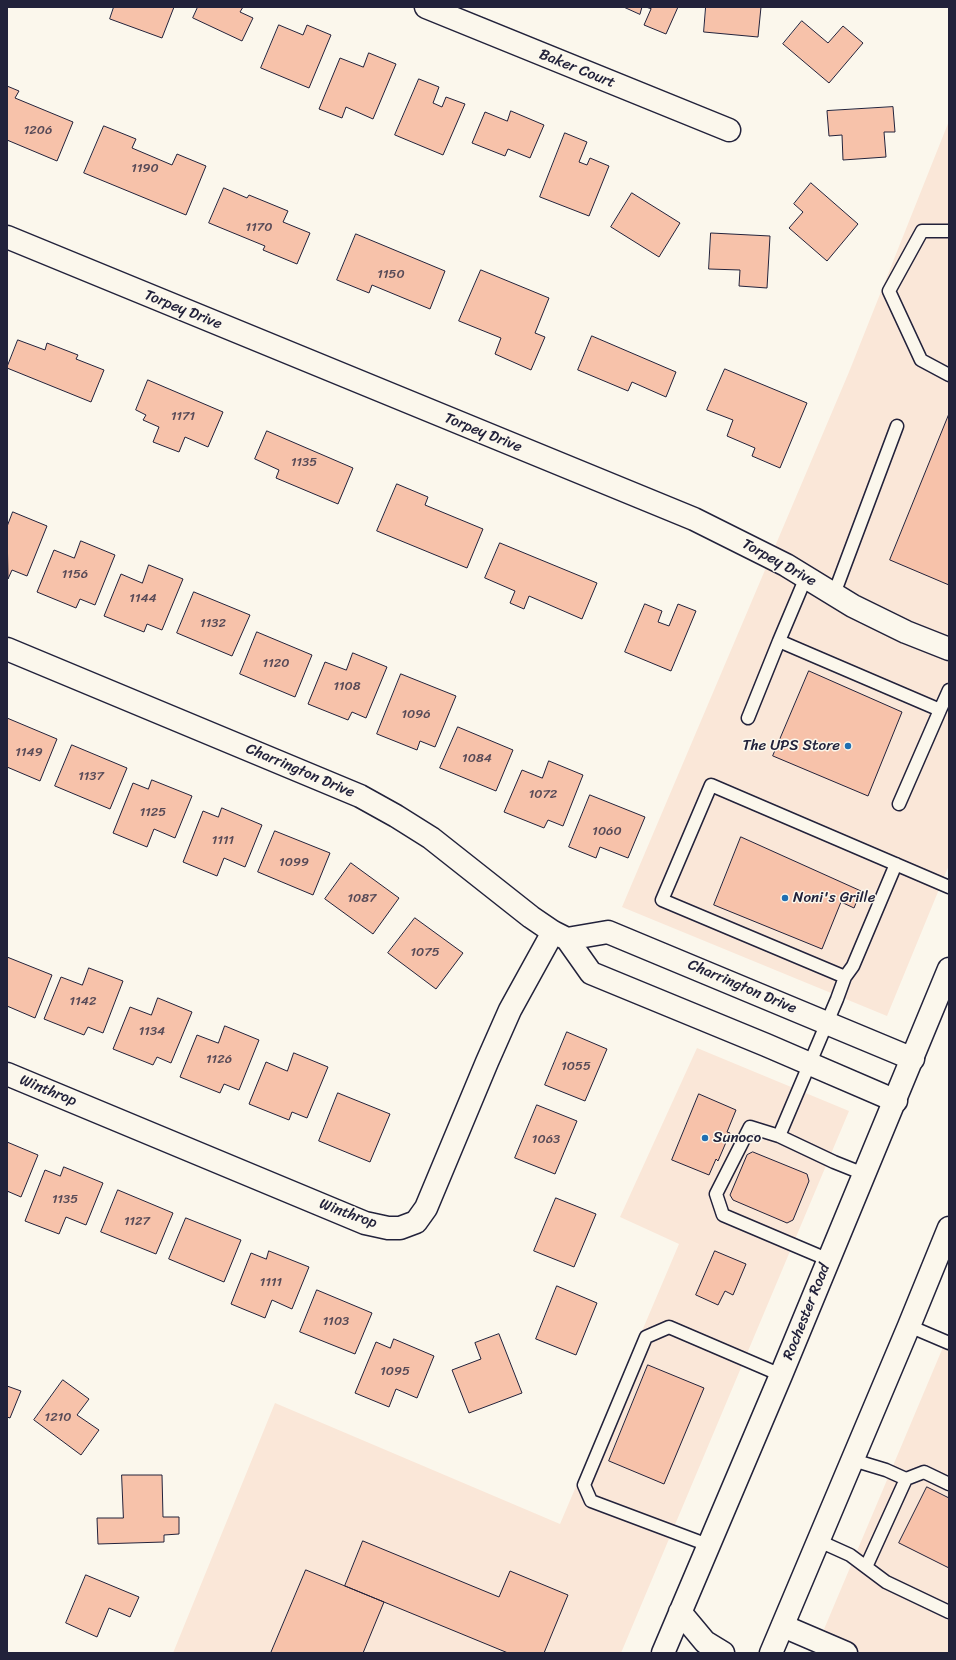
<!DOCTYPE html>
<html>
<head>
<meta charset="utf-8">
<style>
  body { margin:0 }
  #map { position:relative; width:956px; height:1660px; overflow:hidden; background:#fbf7ec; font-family:Sriracha,sans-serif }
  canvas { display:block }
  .frame { position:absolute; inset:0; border:8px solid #22223b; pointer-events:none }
</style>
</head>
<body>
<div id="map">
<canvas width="956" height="1660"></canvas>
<div class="frame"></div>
</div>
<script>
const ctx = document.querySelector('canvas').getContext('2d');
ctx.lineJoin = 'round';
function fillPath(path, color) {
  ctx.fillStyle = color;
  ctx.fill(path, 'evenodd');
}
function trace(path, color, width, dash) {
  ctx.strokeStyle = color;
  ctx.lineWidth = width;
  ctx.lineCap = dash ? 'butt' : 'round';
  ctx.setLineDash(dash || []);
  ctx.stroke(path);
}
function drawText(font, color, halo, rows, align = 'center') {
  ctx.font = font + ' Sriracha,sans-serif';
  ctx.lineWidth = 3;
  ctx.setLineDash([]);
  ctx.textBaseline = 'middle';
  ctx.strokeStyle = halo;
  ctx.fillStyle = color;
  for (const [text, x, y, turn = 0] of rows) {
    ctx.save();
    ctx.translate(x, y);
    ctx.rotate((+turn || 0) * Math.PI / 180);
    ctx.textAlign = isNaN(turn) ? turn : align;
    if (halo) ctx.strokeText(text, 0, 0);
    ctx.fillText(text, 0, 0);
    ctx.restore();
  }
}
const built = new Path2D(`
  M949,121V865L887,1016L622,907L849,372Z
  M697,1048L849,1111L621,1653H173L275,1403L560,1524L679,1244L620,1217Z
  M949,1333V1653H814Z`);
const building = new Path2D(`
  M114,7H174L162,38L110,19Z
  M198,7H243L240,12L253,18L242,41L193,18Z
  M624,7H642L640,14Z
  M646,7H678L666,34L644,25L651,9Z
  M706,7H761L758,37L704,32Z
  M802,21L828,43L843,26L863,43L829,83L783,44Z
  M279,25L303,35L307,25L331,35L309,88L261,68Z
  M369,53L396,64L373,119L346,107L342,118L319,109L340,58L363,67Z
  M419,79L439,87L433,103L442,107L446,97L465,104L443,155L395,135Z
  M7,86L19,91L15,98L73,122L57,161L7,140Z
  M893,107L895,132H884L886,157L843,160L842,135L829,136L827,111Z
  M511,111L544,125L530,158L508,149L505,156L472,143L485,112L507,121Z
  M104,126L136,139L132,148L172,165L177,154L206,166L186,215L84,173Z
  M565,133L587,142L579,162L587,165L590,158L609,166L589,216L540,197Z
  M811,183L858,224L827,261L789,228L803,212L794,204Z
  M224,188L247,198L249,195L288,211L283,222L310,233L297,264L263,250L265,246L209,223Z
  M632,193L680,223L659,257L611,227Z
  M711,233L770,236L767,288L739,286L740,270L709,269Z
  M356,234L445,271L430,309L372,285L369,293L337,280Z
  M481,270L549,298L535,333L545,337L531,370L495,354L501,338L459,321Z
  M592,336L676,372L666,397L632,382L628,391L578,370Z
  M18,340L45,350L47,343L78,355L76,359L104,370L91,402L7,368Z
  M725,369L807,403L780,468L752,456L755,448L727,436L733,420L707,410Z
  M148,380L223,412L208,447L185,437L179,452L153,442L159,427L143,420L146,415L136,410Z
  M949,414V585L890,560Z
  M267,431L353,468L338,504L276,478L279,470L255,459Z
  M397,484L428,497L425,505L483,529L467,568L377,531Z
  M13,512L47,526L27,576L12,570L8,579L7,527Z
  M81,541L115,555L95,605L80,599L76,608L37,592L54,550L74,558Z
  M500,543L597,583L582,619L529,596L524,609L510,603L515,591L485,578Z
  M149,565L183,579L162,630L147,624L144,632L104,616L121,574L142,583Z
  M194,592L250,615L232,656L177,633Z
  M645,604L662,611L658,622L669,626L678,604L696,611L671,671L625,652Z
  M257,632L312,655L295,697L240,674Z
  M353,653L387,667L366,718L352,712L348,720L308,704L325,662L346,670Z
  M809,671L902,712L868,796L773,756Z
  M401,674L456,696L435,747L420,741L417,750L377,734Z
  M7,718L57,739L40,781L7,767Z
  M458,727L513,750L496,791L440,768Z
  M72,745L127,768L110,809L55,786Z
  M549,761L583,775L563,826L548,820L544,828L504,812L522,770L542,778Z
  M152,780L192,796L175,838L154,829L147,847L113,833L133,783L148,789Z
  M590,795L645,817L628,858L600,847L596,858L569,847Z
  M222,808L262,825L245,867L224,858L217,876L183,862L203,811L218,817Z
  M275,831L330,853L313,895L258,872Z
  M741,837L861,891L854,908L841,902L822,949L714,905Z
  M351,863L399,898L373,934L325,899Z
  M415,918L463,953L436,989L388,953Z
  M7,957L52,975L35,1018L7,1006Z
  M89,968L123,981L103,1033L88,1027L84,1035L44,1019L61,977L82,985Z
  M158,998L192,1012L171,1063L157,1057L153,1065L113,1049L130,1007L151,1015Z
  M225,1026L259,1040L239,1090L224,1084L220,1093L180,1077L197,1035L218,1043Z
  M567,1032L607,1049L585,1101L545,1085Z
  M294,1053L328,1067L307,1118L292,1112L289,1120L249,1104L266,1062L287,1071Z
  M338,1093L390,1114L370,1162L319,1141Z
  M699,1094L736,1110L727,1132L730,1133L718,1161L716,1159L709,1175L672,1160Z
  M537,1105L577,1121L555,1174L515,1158Z
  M7,1142L38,1155L21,1197L7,1191Z
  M753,1152L807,1174L809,1181L793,1220L787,1223L733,1200L730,1195L747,1155Z
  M64,1167L103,1183L86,1225L66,1217L59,1234L25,1221L45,1170L60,1176Z
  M118,1190L173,1213L156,1254L101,1232Z
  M556,1198L596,1214L574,1267L534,1251Z
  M186,1218L241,1240L224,1282L169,1259Z
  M269,1251L309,1267L292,1309L272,1300L265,1318L231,1304L251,1253L266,1259Z
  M715,1251L746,1264L733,1295L725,1291L718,1305L696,1295Z
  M557,1286L597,1303L576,1355L536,1339Z
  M317,1290L372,1313L355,1354L300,1332Z
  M499,1334L522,1393L469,1413L452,1370L481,1359L475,1343Z
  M394,1339L434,1356L417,1398L396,1389L389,1407L355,1393L376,1342L390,1348Z
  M648,1365L704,1388L664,1484L609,1461Z
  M63,1380L89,1399L77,1415L99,1430L81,1455L34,1420Z
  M7,1386L21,1391L10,1418L7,1417Z
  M122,1475H162L163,1517H179V1534L164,1535V1542L98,1544L97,1518H123Z
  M927,1487L949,1498V1568L899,1543Z
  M363,1541L499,1597L510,1571L568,1595L544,1653H508L345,1586Z
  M306,1570L384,1602L363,1653H271Z
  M86,1575L139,1597L130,1617L109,1608L97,1637L66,1623Z`);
const service = new Path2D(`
  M949,231H922L889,291L921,360L949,375
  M806,577L779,641L940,710L949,690
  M834,594L897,426
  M748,718L779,641
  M899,804L940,710
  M845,977L662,900L711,785L949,887
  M779,1136L834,1162L864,1174
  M829,1260L723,1215L716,1194L750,1127L779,1136L837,999L845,977L853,966L896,864
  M909,1326L949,1343
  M853,1460L886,1470L906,1479L924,1472L949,1484
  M819,1541L850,1555L886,1582L949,1612
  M708,1545L591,1501L584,1485L646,1337L669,1327L781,1375
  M866,1567L906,1479`);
const minor = new Path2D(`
  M426,7L729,130
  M7,237L694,519L786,565L853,606L906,632L949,649
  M7,649L360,796L396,816L431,838L531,917L553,932L567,939L591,973L766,1045L896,1101
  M567,939L608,932L913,1059
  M7,1074L365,1223L388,1228H400L416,1222L426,1208L487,1062L510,1010L553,932
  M783,1626L846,1653`);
const secondary = new Path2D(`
  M680,1612L705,1642L723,1653
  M663,1653L781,1375L949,969
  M771,1653L909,1326L949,1228`);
const markers = [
  [848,746,4,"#1f6fb2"],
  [785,898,4,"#1f6fb2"],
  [705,1138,4,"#1f6fb2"]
];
const numberNames = [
  ["1206",38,131],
  ["1190",145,169],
  ["1170",259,228],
  ["1150",391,275],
  ["1171",183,417],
  ["1135",304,463],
  ["1156",75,575],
  ["1144",143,599],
  ["1132",213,624],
  ["1120",276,664],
  ["1108",347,687],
  ["1096",416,715],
  ["1149",29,753],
  ["1084",477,759],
  ["1137",91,777],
  ["1072",543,795],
  ["1125",153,813],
  ["1060",607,832],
  ["1111",223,841],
  ["1099",294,863],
  ["1087",362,899],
  ["1075",425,953],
  ["1142",83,1002],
  ["1134",152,1032],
  ["1126",219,1060],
  ["1055",576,1067],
  ["1063",546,1140],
  ["1135",65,1200],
  ["1127",137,1222],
  ["1111",271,1283],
  ["1103",336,1322],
  ["1095",395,1372],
  ["1210",58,1418]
];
const streetNames = [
  ["Baker Court",577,69,22],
  ["Torpey Drive",183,310,22],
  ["Torpey Drive",483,433,22],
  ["Torpey Drive",779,563,29],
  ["Charrington Drive",300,771,23],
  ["Charrington Drive",742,987,23],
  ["Winthrop",48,1091,22],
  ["Winthrop",348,1214,20],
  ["Rochester Road",807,1312,-68]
];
const poiNames = [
  ["The UPS Store",840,746,"right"],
  ["Noni's Grille",793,898],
  ["Sunoco",713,1138]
];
fillPath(built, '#fae7d8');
fillPath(building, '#f7c2aa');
trace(building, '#22223b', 1);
trace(service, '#22223b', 15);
trace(minor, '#22223b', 25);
trace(secondary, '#22223b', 25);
trace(service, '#fbf7ec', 12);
trace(minor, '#fbf7ec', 22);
trace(secondary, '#fbf7ec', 22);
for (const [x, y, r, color] of markers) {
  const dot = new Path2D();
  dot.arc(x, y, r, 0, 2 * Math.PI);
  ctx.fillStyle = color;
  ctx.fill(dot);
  trace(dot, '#fbf7ec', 1.5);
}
drawText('13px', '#574a57', null, numberNames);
drawText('15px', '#22223b', '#fbf7ec', streetNames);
drawText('15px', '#22223b', '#fbf7ec', poiNames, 'left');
</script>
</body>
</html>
